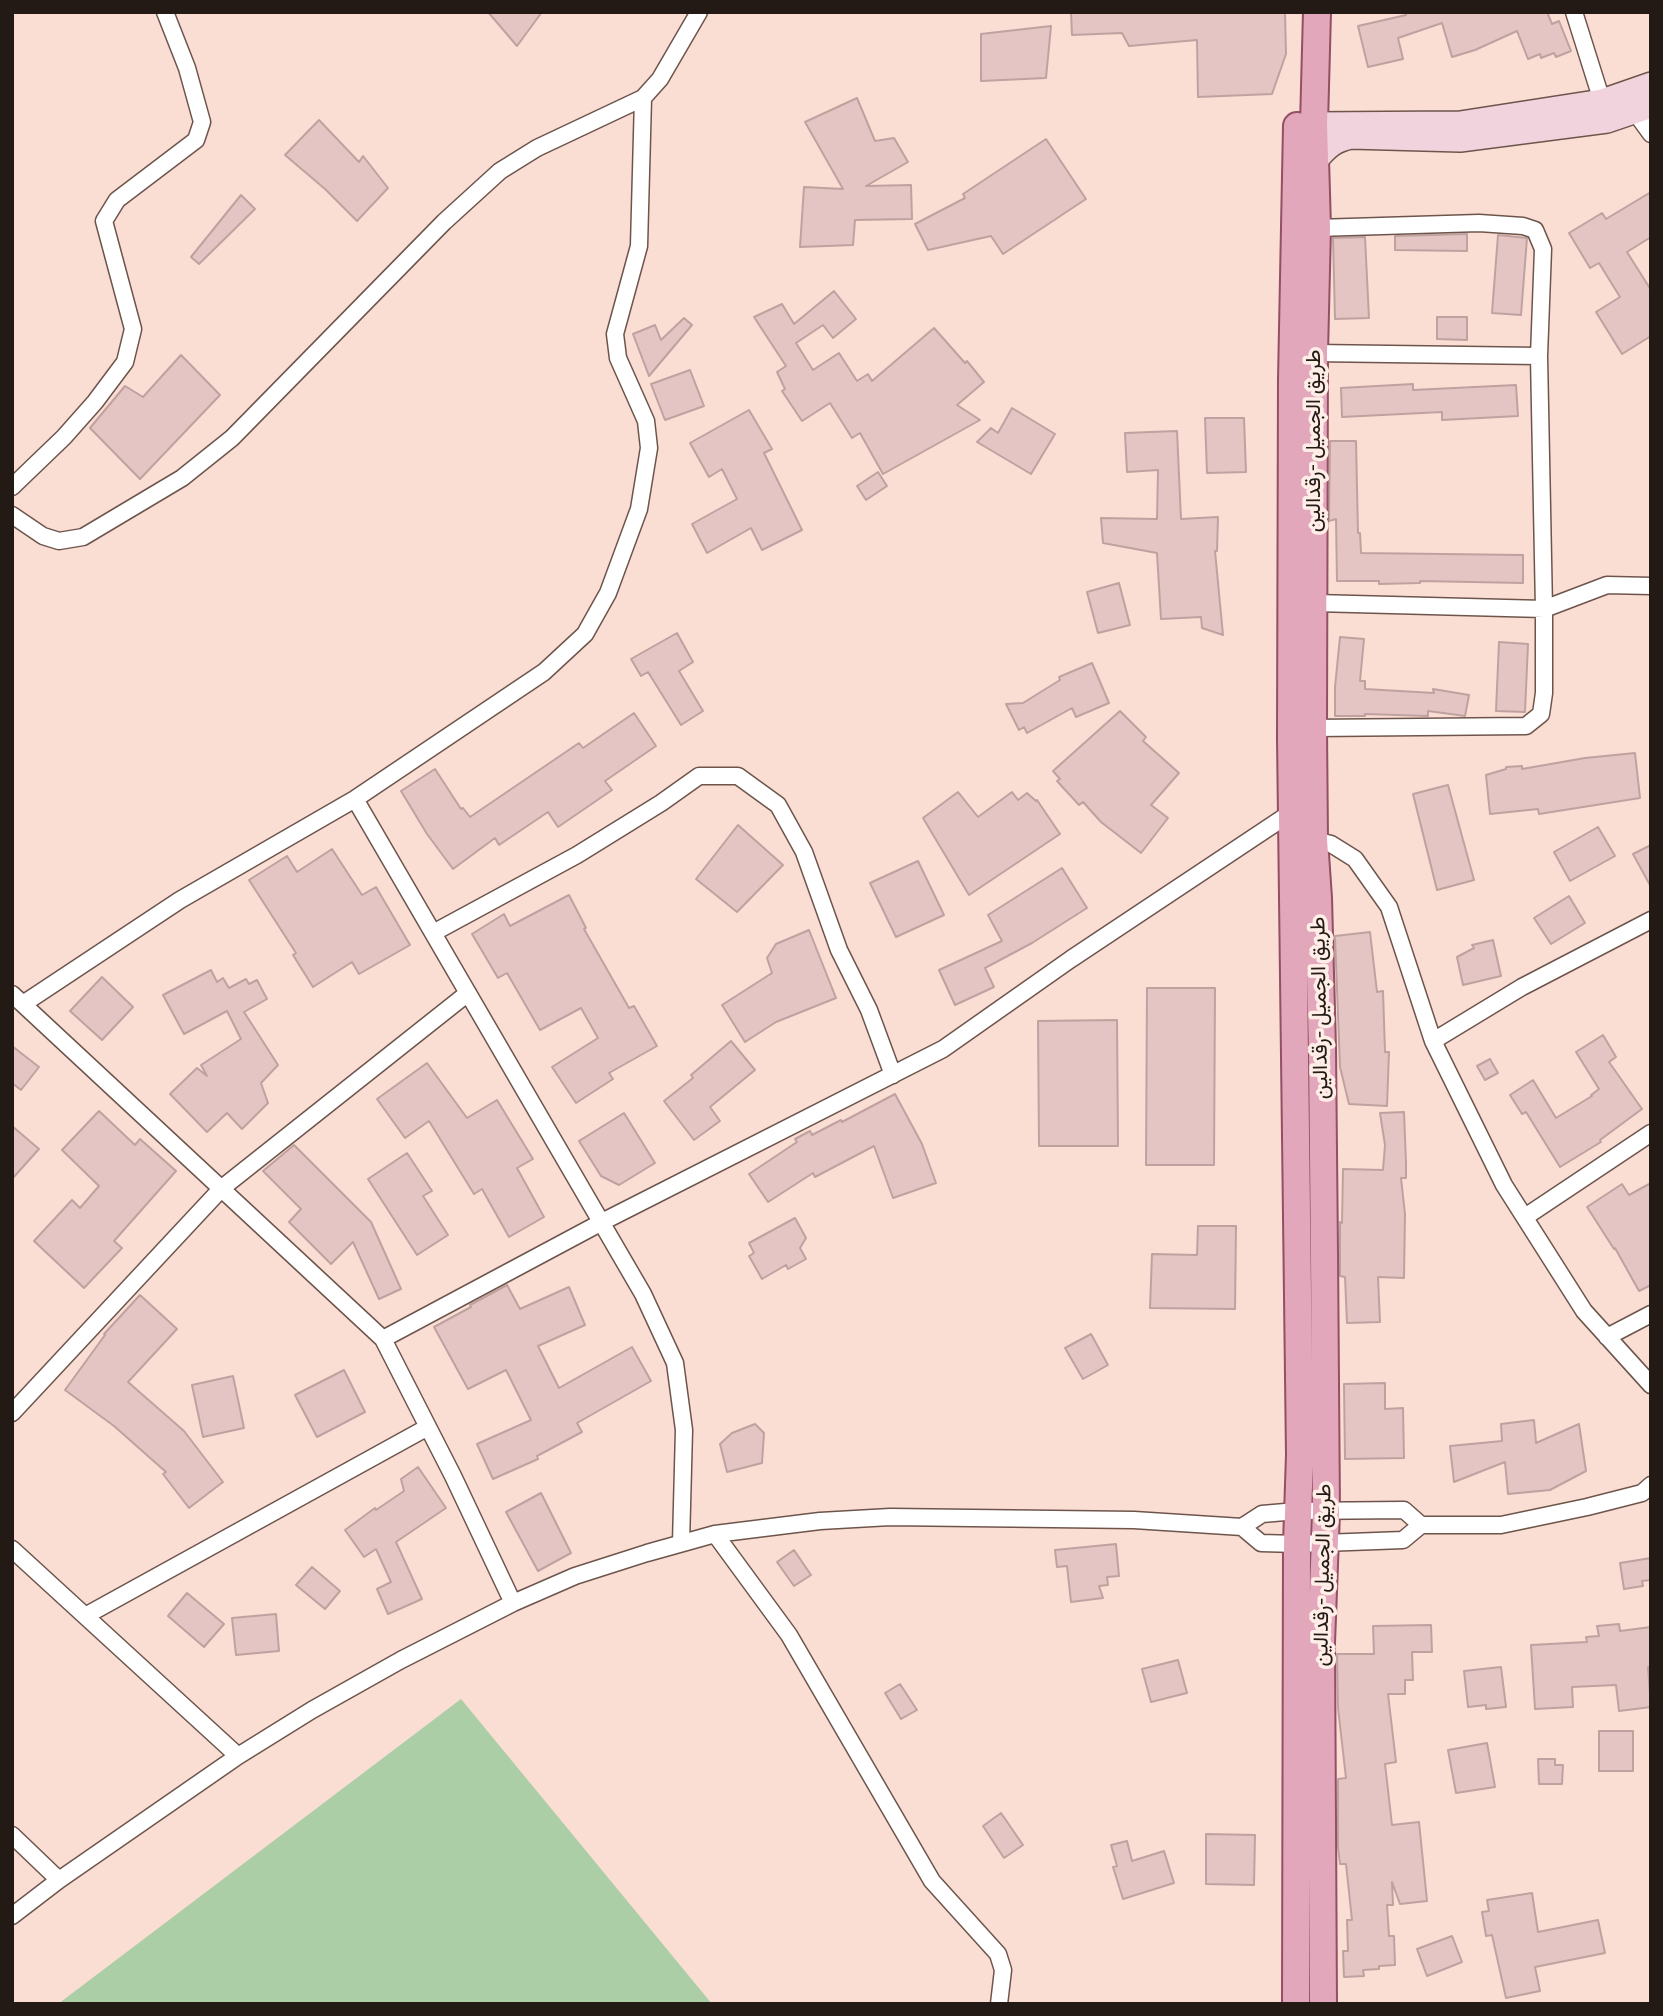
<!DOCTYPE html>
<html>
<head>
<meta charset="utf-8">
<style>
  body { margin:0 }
  #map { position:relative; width:1663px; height:2016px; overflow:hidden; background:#faddd3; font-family:"Fira Sans Condensed",sans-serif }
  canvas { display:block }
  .frame { position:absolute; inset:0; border:14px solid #231915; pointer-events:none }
</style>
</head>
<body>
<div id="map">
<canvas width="1663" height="2016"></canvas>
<div class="frame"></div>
</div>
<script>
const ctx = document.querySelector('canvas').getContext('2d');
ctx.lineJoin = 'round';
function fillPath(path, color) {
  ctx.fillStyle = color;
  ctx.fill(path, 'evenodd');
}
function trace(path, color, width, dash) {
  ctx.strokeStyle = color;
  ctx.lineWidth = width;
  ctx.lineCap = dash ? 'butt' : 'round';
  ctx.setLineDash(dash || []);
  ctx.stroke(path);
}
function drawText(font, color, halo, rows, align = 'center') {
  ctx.font = font + ' "Fira Sans Condensed",Vazirmatn,sans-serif';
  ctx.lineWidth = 7;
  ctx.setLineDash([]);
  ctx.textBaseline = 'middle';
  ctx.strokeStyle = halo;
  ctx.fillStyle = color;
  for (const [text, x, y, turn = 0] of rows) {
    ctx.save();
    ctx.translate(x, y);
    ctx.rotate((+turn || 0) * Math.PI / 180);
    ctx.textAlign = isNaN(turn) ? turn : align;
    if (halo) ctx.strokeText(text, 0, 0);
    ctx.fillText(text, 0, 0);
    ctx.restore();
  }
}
const green = new Path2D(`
  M461,1699L712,2004H58Z`);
const building = new Path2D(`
  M488,12H542L517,46Z
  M1071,12H1285L1286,54L1272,94L1198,97L1197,40L1129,46L1122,33L1072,35Z
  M1405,12H1547L1552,24L1559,21L1571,51L1556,57L1554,53L1541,58L1540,54L1528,59L1517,31L1475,50L1452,57L1442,23L1398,38L1403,59L1368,67L1358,26L1406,15Z
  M1051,26L1046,78L981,81V34Z
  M857,98L875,141L894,138L908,162L866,186L911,185L912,219L855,220L853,245L800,247L804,187L843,189L805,122Z
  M319,120L359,162L363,156L388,188L357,221L325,189L285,155Z
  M1046,139L1086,199L1003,254L991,236L928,250L915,224L965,198L963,194Z
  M1651,192V237L1627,252L1651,290V336L1622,354L1596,312L1620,297L1599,263L1590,268L1569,233L1602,213L1606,219Z
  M241,195L255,209L199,264L191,257Z
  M1467,234V251L1395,250V236Z
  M1498,235L1527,238L1521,315L1492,313Z
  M1365,237L1369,318L1335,319L1333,238Z
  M834,291L856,319L833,338L823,325L796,343L813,370L839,353L857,381L868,374L872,381L934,328L965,363L967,361L984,382L957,405L980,420L883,474L860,433L852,438L830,403L802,421L782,391L785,389L777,372L786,366L754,317L782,304L794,324Z
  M1437,317H1467V340L1437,339Z
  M684,318L692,325L649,376L633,334L655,325L661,340Z
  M181,355L220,395L140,479L90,428L125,386L143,397Z
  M690,370L704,406L665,420L651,384Z
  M1413,384V390L1516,385L1518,416L1442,420V412L1342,417L1341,388Z
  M1012,408L1055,434L1031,474L977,442L991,428L998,433Z
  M749,410L772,449L764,453L802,530L762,550L751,528L707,553L692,524L737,499L722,469L709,477L690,443Z
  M1205,418H1244L1246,472L1207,473Z
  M1177,431L1181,519L1218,517L1217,551H1215L1223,635L1202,628L1201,617L1161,619L1157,553L1103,543L1101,518L1157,519L1158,470L1127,472L1125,433Z
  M1330,441H1356L1358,533H1360L1361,553L1523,555V583L1420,581V583L1379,584V581H1337L1336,519L1329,521Z
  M878,472L887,486L866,500L857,486Z
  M1119,583L1130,625L1098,633L1087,592Z
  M677,633L693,662L679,671L703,711L681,725L648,672L641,676L631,659Z
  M1340,637L1364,639L1360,681H1365V689L1434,693L1433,689L1469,695L1465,716L1428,711V716L1365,714V716H1335V687Z
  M1499,642L1528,644L1525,712L1496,711Z
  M1092,663L1109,703L1076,717L1072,708L1027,733L1024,727L1019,730L1006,704L1023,703L1060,680L1059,677Z
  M1120,711L1146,737L1143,741L1179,773L1151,805L1168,818L1141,853L1101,822L1083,802L1079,805L1057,781L1060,779L1053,771Z
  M634,713L656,746L605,781L612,790L558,827L548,812L499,845L495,838L453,869L427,834L401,791L435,769L461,809L463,808L470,817L579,743L583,748Z
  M1635,753L1640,798L1539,814L1538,809L1490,814L1486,775L1506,769V767L1522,766V769L1585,758Z
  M1448,785L1474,880L1437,890L1413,794Z
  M958,792L978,817L1012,792L1018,800L1027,793L1036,801L1037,800L1060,834L969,895L923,818Z
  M738,825L783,865L737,912L696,879Z
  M1598,827L1615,856L1570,881L1554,852Z
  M1651,845V887L1633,854Z
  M332,849L362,895L376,887L410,945L359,974L352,962L313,987L293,955L296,953L249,880L287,856L297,872Z
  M918,861L944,915L896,937L870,883Z
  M1062,868L1087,908L1032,943L985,968L994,987L955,1005L939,970L1002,941L988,915Z
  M569,895L586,928L584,929L629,1008L634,1006L657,1046L609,1073L613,1079L576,1103L552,1067L598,1038L581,1008L540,1030L507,973L498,978L472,934L504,914L510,926Z
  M1569,896L1585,923L1551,944L1534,918Z
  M809,930L836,998L776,1022L745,1042L722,1005L772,973L767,958L776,944Z
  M1370,932L1377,992L1383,991L1385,1052H1389L1387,1106L1349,1104L1340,1067L1335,936Z
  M1493,940L1501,976L1463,985L1457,957L1474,948L1472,945Z
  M211,970L217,982L223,978L229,988L246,979L249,984L257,980L267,999L244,1012L278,1065L261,1083L268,1103L242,1129L227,1113L207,1132L170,1094L197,1068L207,1076L201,1065L241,1039L227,1011L184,1034L163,995Z
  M102,977L133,1007L102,1040L70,1011Z
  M1147,988H1215L1214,1165H1146Z
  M1117,1020L1118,1146H1039L1038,1021Z
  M1603,1035L1616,1057L1609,1062L1642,1109L1600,1140L1601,1142L1560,1167L1526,1112L1522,1114L1510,1095L1533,1080L1556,1118L1592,1096L1591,1095L1599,1089L1576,1052Z
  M731,1041L755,1070L710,1107L720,1121L694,1140L664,1101L693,1078L691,1075Z
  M12,1046L39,1067L21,1090L12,1083Z
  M1490,1059L1498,1073L1485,1080L1477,1066Z
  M427,1063L467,1118L497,1100L533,1159L517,1168L544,1217L509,1237L482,1189L474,1194L429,1121L405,1138L377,1099Z
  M895,1094L922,1144L936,1183L893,1198L874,1146L815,1177L813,1173L768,1202L749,1174L797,1142L795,1139L810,1131L812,1135L841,1120L842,1122Z
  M99,1111L135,1145L140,1139L176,1171L114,1241L122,1248L84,1288L34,1241L72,1200L80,1208L99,1186L62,1150Z
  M1404,1112L1406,1163V1178H1401L1405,1214L1404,1278L1378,1277L1380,1322L1347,1323L1345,1277L1340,1276V1222L1342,1223L1343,1169L1383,1170L1385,1145L1380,1113Z
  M624,1113L655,1163L619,1185L601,1176L579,1141Z
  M12,1126L39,1149L12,1179Z
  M294,1145L371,1222L401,1289L379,1299L353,1242L331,1264L289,1222L301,1209L263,1171Z
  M407,1153L432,1191L423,1196L448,1235L417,1255L368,1179Z
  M1651,1183V1285L1639,1291L1615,1248L1614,1249L1587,1207L1622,1184L1629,1195Z
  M795,1218L806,1238L800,1248L806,1259L788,1269L786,1265L762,1279L749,1256L754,1253L749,1243Z
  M1198,1226H1236L1235,1309L1150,1308L1152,1254L1197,1255Z
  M507,1285L520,1309L569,1287L585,1325L538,1346L559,1388L632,1347L651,1381L577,1423L582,1432L537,1456L538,1459L493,1479L477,1444L531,1420L506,1370L468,1389L434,1327L471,1307L470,1305Z
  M140,1295L177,1329L128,1382L184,1431L223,1482L189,1508L163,1474L166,1472L114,1426L65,1390L105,1335L104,1334Z
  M1091,1334L1108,1365L1083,1379L1065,1348Z
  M344,1370L365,1412L317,1437L295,1395Z
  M233,1376L244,1428L203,1437L192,1385Z
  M1385,1383V1409L1403,1408L1404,1458L1345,1459L1344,1384Z
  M1534,1420L1536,1443L1579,1424L1586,1471L1550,1490L1508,1494L1505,1462L1454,1482L1450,1446L1502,1441L1501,1424Z
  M755,1424L764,1433L762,1463L727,1472L720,1444L732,1433Z
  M418,1467L446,1508L396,1542L422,1599L388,1614L377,1589L391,1582L376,1549L364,1557L345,1530L375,1508L376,1510L404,1491L401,1479Z
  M541,1493L571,1553L538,1571L506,1512Z
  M1116,1544L1119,1576L1107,1577L1108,1585L1099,1586L1103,1598L1071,1602L1067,1566L1057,1567L1055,1550Z
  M794,1550L811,1575L794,1586L777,1562Z
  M1651,1558V1580L1642,1581L1643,1586L1624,1589L1620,1563Z
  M312,1567L340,1591L325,1609L296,1585Z
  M187,1593L224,1624L204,1647L168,1616Z
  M276,1614L279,1651L236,1655L232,1618Z
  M1619,1624L1620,1631L1651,1627V1667H1648L1651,1707L1619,1711L1616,1685L1572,1687L1573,1707L1535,1709L1531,1645L1587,1642L1586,1637L1599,1636L1597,1626Z
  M1431,1625L1432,1652H1412L1413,1680H1405V1694H1388L1396,1762L1385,1764L1392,1825L1419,1822L1427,1901L1400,1904L1392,1882L1393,1905H1387L1389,1936H1394L1395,1965L1379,1966V1969L1363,1970L1364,1976L1344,1977L1343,1951H1348L1347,1920H1352L1346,1864H1340L1338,1847V1779L1346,1778L1338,1708L1337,1654H1374L1373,1626Z
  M1178,1660L1187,1693L1151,1702L1142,1669Z
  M1501,1667L1506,1707L1486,1709V1705L1468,1707L1464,1671Z
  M900,1684L917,1710L901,1719L885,1693Z
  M1599,1731H1633V1771H1599Z
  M1487,1743L1495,1787L1456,1793L1448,1750Z
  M1538,1759H1555V1765H1563L1562,1784H1539Z
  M1001,1813L1023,1845L1004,1858L983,1826Z
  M1206,1834L1255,1835L1254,1885L1206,1884Z
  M1127,1841L1132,1861L1164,1851L1174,1883L1123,1899L1113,1867L1117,1866L1111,1845Z
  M1532,1893L1538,1932L1598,1920L1605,1953L1535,1967L1540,1991L1506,1998L1492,1935L1486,1936L1482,1912L1489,1911L1487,1900Z
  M1452,1936L1462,1962L1427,1976L1417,1949Z`);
const street = new Path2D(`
  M1574,12L1602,101
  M1635,112L1651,134
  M1314,353L1539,356
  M12,487L64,437L95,402L125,362L133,329L104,221L117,200L196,140L202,122L187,68L165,12
  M12,515L43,536L59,541L83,537L182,478L232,438L444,222L500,171L537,148L643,98L660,79L699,12
  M1315,603L1544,609L1607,585L1651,586
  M1313,728L1526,726L1541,714L1544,693V609L1539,356L1543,249L1535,230L1523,226L1479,223L1317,228
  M355,799L643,1294L675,1363L684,1430L681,1543
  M1314,840L1331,844L1355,859L1389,907L1433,1041L1504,1185L1584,1311L1651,1385
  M433,933L577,855L661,803L699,776H738L778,805L804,852L839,950L869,1010L893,1075
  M12,994L383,1339L453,1476L513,1603
  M23,1004L180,900L355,799L544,672L585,634L608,593L639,509L649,448L646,421L618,358L615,334L639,246L643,98
  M1433,1041L1522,987L1651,920
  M1525,1217L1651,1133
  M1607,1337L1651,1314
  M383,1339L602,1222L943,1049L1071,959L1292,812
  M12,1413L222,1188L468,993
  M1242,1527L1261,1543L1297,1544L1403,1540L1421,1525H1501L1587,1507L1642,1493L1651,1485
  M715,1534L789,1635L932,1881L998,1954L1003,1970L999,2004
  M12,1549L238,1756
  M85,1616L428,1427
  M12,1835L59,1880
  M12,1916L59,1880L238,1756L312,1710L401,1660L513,1603L575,1576L647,1553L715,1534L820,1521L890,1517L1134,1520L1242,1527L1262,1514L1297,1511L1404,1510L1421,1525`);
const secondary = new Path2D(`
  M1299,129L1314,124L1460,123L1602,101L1651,84
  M1314,162C1327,148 1332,141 1351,137L1460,140L1607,121L1651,106`);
const primary = new Path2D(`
  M1317,12L1314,124L1317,228L1314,353L1313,728L1314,840L1318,898L1322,1049L1324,1253L1326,1512L1321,1643L1323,2004
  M1296,2004L1297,1544L1300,1455L1291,738L1292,379L1297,126`);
const streetNames = [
  ["طريق الجميل -رقدالين",1314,441,-90],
  ["طريق الجميل -رقدالين",1320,1008,-91],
  ["طريق الجميل -رقدالين",1323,1575,-89]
];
fillPath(green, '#accea6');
fillPath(building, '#e4c5c3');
trace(building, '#bfa2a0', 2);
trace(street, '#6d554c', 19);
trace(secondary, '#6d554c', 26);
trace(primary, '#934f63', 30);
trace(street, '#fff', 16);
trace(secondary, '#f1d3dd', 23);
trace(primary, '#e3a7bb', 26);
drawText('21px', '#231915', '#ffede7', streetNames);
</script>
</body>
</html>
